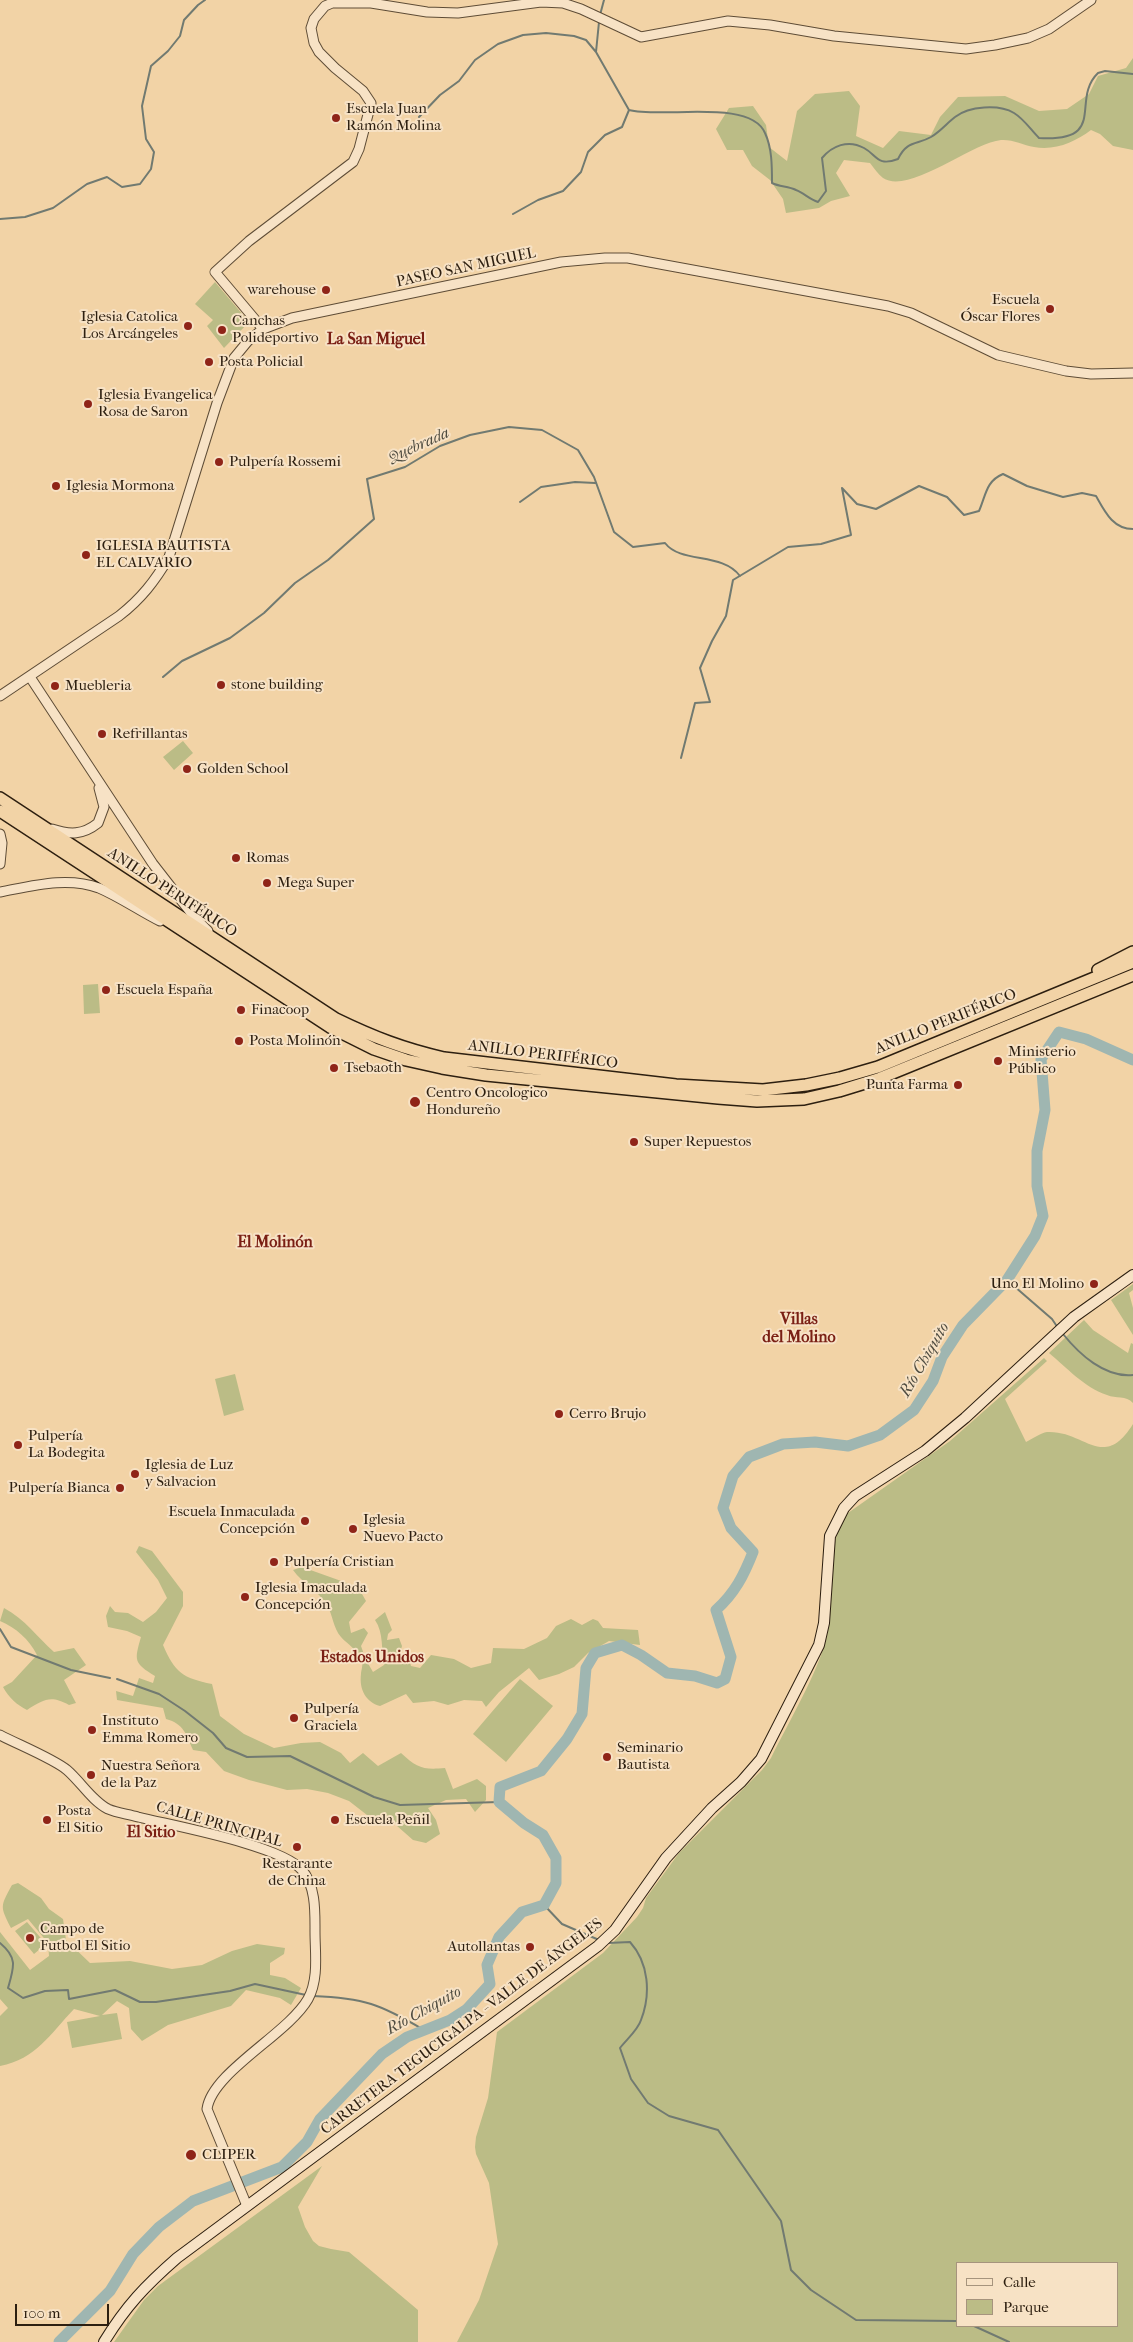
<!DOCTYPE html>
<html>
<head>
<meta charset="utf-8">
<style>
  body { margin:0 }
  #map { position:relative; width:1133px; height:2342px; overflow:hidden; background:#f2d3a6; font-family:"IM FELL French Canon",serif }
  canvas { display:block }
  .legend { position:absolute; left:956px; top:2262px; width:162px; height:65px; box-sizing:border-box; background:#f7e2c5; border:1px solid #a6947d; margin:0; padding:6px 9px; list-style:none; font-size:15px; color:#2d1f10 }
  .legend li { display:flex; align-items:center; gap:10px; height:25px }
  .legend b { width:25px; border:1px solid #a6947d }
  .scale { position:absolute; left:15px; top:2304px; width:94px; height:22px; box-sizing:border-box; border:2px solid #2d1f10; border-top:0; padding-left:6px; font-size:15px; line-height:18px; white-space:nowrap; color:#2d1f10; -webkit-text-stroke:4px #f7e2c5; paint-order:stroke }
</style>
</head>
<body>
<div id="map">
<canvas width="1133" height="2342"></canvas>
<ul class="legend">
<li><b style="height:6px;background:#f7e2c5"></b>Calle</li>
<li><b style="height:14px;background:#bbbc86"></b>Parque</li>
</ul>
<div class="scale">100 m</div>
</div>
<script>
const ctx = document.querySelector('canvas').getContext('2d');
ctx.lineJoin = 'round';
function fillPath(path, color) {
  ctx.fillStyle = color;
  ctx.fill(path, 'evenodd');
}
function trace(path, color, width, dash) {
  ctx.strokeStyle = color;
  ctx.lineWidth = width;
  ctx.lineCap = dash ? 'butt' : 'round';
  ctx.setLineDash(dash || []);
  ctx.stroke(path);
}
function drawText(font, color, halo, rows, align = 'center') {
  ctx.font = font + ' "IM FELL French Canon",serif';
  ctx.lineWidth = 4;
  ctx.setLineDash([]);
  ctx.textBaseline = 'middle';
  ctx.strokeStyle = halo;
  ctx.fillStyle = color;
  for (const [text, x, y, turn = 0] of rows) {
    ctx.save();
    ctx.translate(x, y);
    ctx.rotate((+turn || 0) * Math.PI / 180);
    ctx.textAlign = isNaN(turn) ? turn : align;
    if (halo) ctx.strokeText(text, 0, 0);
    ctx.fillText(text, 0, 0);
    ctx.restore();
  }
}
const green = new Path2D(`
  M1133,58V150L1113,146L1100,134L1091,130C1075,142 1055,151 1034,147C1023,145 1012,139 1001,140C971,143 909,195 883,178C878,174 874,168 870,163L844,160L836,173L850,196L831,201L819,208L786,213L783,199L770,180L752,166L743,150H727L716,129L729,108L753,106L766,125L769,147L787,161L797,111L815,94L849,91L860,106L856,136L883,148L899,131L931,135L940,117L958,97L1005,96L1039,111L1067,109L1089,94L1098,76L1126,68Z
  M215,282L249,322L224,348L207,326L213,320L195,304Z
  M183,741L193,753L174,770L163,757Z
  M98,984L100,1013L84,1014L83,985Z
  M1133,1284V1290L1129,1293L1133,1308V1335L1111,1300Z
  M1084,1320L1093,1330L1128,1353L1131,1343L1133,1344V1403C1126,1395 1116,1399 1107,1395C1085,1388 1066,1367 1049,1353Z
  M1044,1358L1047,1361L1005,1399L1026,1442C1032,1439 1041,1433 1047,1432C1085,1430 1103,1472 1133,1424V2342H457L479,2300L498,2244L489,2183L476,2154L475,2147L476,2137L488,2098L497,2032L603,1953L637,1917L643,1908L646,1898L679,1853L762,1770L771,1758C788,1723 818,1673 827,1636C836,1595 822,1548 848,1513L950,1441ZM957,2263H1117V2326H957Z
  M235,1374L244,1410L224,1416L215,1379Z
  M139,1546L152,1551L183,1592V1606L163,1645C175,1673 183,1678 212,1684L220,1716L244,1734L274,1748L301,1743L320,1742L341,1753L350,1763L363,1753L378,1766L401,1753C417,1768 423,1770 445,1768L453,1789L477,1779L486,1786V1800L475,1812L466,1799L446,1800L428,1808L436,1820L440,1834L426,1843L413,1840L388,1818L367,1815L349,1801L328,1793L307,1789L287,1790L249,1780L224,1771L206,1752L193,1750C186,1734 184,1724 166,1719L163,1708L117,1700L116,1691L133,1696L139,1678L153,1683L155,1676C134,1663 134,1661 141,1637L127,1631L108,1627L106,1616L110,1606L115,1612L128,1613L143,1622L156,1612L167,1598L158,1580L136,1552Z
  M302,1567L358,1587L366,1601L349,1622L351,1633L364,1628L368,1633L361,1646L366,1660L373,1672L384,1665C381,1650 384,1633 375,1620L385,1612L392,1630L388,1634L387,1640L399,1638L402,1646L399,1657L409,1659L411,1666L420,1668L431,1655L454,1659L471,1668L491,1663L493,1648L524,1649L547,1638L556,1626L571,1619L582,1625L593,1619L598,1621L603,1628L638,1630L640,1645L609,1641L588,1653L574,1667L559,1674L539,1680L529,1668L499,1692L486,1707L482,1701L464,1700L448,1705L434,1701L413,1703L406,1694L380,1706C366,1702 359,1690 361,1674C361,1671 363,1666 362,1663C359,1650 348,1645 341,1637C333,1628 333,1615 327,1605C318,1590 303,1584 293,1570Z
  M4,1608C25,1619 37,1637 54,1652L74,1648L86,1665L64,1680L76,1703L69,1705C51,1695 44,1699 27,1710C17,1705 9,1698 3,1687L12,1682L37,1655C29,1639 16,1628 0,1621Z
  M520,1679L553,1706L506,1762L473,1734Z
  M18,1883L41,1898L49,1909L63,1919L66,1940L90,1963L130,1961L172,1969L202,1965L232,1951L257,1944L285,1948L284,1954L270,1963V1975L285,1978L301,1988L291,2005L280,1998L246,1990L231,2006L168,2025L142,2041L131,2029L129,2008L117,2001L102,2015L117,2013L122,2039L72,2048L67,2022L100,2016L74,2009C50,2034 36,2059 0,2066V2016L8,2008L0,1999V1932L30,1970L49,1956L48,1943L28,1919L11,1928C0,1906 0,1907 12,1885Z
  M27,1922L46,1944L34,1954L15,1931Z
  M322,2166L298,2207L305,2227L313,2241L319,2246L331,2249L349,2252L418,2310V2342H114L144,2300L158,2286Z`);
const stream = new Path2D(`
  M600,15L604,0
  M599,22L596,52L629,110C662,119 750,98 765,133C772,148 772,166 772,183C780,187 788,186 796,190C804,193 809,199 818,202L826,191L822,158C832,146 848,139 864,148C877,155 877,167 898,159C907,140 917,145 931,137C941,131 947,123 955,117C969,106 999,104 1014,113C1024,119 1031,130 1039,138C1109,142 1070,100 1098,73L1105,71L1133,74
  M419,117L440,95L459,81L475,60L498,44L523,35L546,33L574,36L586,40L596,52
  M513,214L538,200L563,191L581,172L588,152L605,135L622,127L629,110
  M0,219L25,217L53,208L87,184L107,177L122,187L140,184L151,169L154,152L146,139L142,106L151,66L168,51L180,36L184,20L198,5L205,0
  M520,502L541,487L575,482L595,483
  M163,677L182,661L230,638L264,613L295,583L328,560L374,519L367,479L405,467L440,446L470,435L509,427L542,430L578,450L594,477L614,532L633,547L665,543C681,564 722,552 740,576
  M681,758L695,703L710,702L700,668L712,641L726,616L733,580L788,547L821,544L851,535L842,488L857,504L876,509L919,486L947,497L964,515L979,511C986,495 986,481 1003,474L1027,486L1063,497L1082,493L1096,496C1105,512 1113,529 1133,529
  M1007,1280L1052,1319L1058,1328
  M1063,1334C1079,1354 1105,1378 1133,1375
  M0,1629L11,1647L71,1670L110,1678
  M117,1679L159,1694L185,1711L213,1733L226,1748L247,1757L290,1756L374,1797L400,1805L499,1802
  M544,1905L562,1924L599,1940
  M0,1943C18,1958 14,1967 8,1988L23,1998L45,1991L68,1990L69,1999L115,1990L140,2002H156L230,1991L255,1984L306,1995
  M608,1943L630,1942C649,1963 651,1994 641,2020C638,2030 626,2040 620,2048L631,2079L648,2103L669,2116L718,2130L781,2221L791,2270L811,2290L856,2320L957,2321
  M313,1996C364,1998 380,2004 424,2030
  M974,2326L1009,2342`);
const river = new Path2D(`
  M59,2342L110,2291L133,2254L159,2227L193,2201L282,2167L307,2142L320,2119L382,2054L407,2037L450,2020L467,2009L490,1984L487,1965L499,1937L522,1912L544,1905L556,1883V1858L543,1835L524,1823L499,1802L500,1787L541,1771L567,1739L582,1714L586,1668L595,1653L622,1645L641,1655L667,1673L695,1676L717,1683L725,1679L731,1657L716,1610C735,1593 744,1575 753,1552L731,1528L723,1508L733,1476L749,1457L783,1444L815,1442L848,1446L880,1435L914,1410L933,1381L942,1357L963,1325L1007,1280L1035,1236L1043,1216L1037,1186V1151L1045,1110L1041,1059L1059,1032L1086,1039L1133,1060`);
const tertiary = new Path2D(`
  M263,329L215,272L249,241L353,162L359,149L371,103L363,91L335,68L319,52L314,43L311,28L314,19L325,6L332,3H371L427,12L458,13L541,2L563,3L581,9L641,37L728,21L770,25L834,36L966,49L995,45L1028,38L1049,29L1091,0
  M30,677L153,864L195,918L208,931
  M0,696L119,616C141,599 155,581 169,557L217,403L234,358L248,341L263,329L292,318L561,262L605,258H628L649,262L888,306L911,313L998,355L1066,371L1091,374L1133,373
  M52,829C70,835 83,835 98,823L104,807L99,788
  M0,834L2,843L0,864
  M0,892C32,886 67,876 99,888C120,897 140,911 160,921
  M0,1735C17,1744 54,1759 67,1770C81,1782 92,1801 108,1809C117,1813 128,1814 138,1817C174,1826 280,1845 302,1870C316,1886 315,1912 315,1932C315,1953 319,1979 308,1999C288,2034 212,2072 207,2109L247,2206`);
const secondary = new Path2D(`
  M104,2342C126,2306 145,2286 177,2258L598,1946L615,1930L666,1858L712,1808L741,1782L761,1759L819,1645L824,1623L830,1536L844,1508L855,1496L925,1451L965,1418L1074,1317L1133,1275`);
const trunk = new Path2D(`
  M0,798L336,1019C373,1037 404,1049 444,1058L676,1085L763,1090L806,1085L840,1078L878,1067L1133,962
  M0,811L330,1027L374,1049L406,1060L442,1068L486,1075L718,1098L757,1101L804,1099L839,1091L878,1079L1133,975
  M1098,970L1133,952`);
const markers = [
  [336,118,5,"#8f2418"],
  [326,290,5,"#8f2418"],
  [1050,309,5,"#8f2418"],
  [188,326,5,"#8f2418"],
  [222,330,5,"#8f2418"],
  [209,362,5,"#8f2418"],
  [88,404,5,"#8f2418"],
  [219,462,5,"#8f2418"],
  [56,486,5,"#8f2418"],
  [86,555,5,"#8f2418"],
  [221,685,5,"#8f2418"],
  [55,686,5,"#8f2418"],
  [102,734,5,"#8f2418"],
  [187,769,5,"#8f2418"],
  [236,858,5,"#8f2418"],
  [267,883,5,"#8f2418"],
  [106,990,5,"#8f2418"],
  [241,1010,5,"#8f2418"],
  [239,1041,5,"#8f2418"],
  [998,1061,5,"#8f2418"],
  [334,1068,5,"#8f2418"],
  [958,1085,5,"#8f2418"],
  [415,1102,6,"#8f2418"],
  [634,1142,5,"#8f2418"],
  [1094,1284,5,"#8f2418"],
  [559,1414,5,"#8f2418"],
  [18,1445,5,"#8f2418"],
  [135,1474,5,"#8f2418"],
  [120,1488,5,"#8f2418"],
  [305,1521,5,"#8f2418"],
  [353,1529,5,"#8f2418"],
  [274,1562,5,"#8f2418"],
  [245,1597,5,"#8f2418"],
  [294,1718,5,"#8f2418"],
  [92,1730,5,"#8f2418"],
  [607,1757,5,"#8f2418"],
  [91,1775,5,"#8f2418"],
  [47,1820,5,"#8f2418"],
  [335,1820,5,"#8f2418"],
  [297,1847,5,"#8f2418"],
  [30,1938,5,"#8f2418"],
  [530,1947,5,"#8f2418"],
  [191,2155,6,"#8f2418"]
];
const poiNames = [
  ["Escuela Juan",346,109],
  ["Ramón Molina",346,126],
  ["warehouse",316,290,"right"],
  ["Escuela",1040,300,"right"],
  ["Óscar Flores",1040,317,"right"],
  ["Iglesia Catolica",178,317,"right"],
  ["Los Arcángeles",178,334,"right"],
  ["Canchas",232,321],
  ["Polideportivo",232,338],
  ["Posta Policial",219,362],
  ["Iglesia Evangelica",98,395],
  ["Rosa de Saron",98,412],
  ["Pulpería Rossemi",229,462],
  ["Iglesia Mormona",66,486],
  ["IGLESIA BAUTISTA",96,546],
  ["EL CALVARIO",96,563],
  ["stone building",231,685],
  ["Muebleria",65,686],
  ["Refrillantas",112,734],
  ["Golden School",197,769],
  ["Romas",246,858],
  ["Mega Super",277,883],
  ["Escuela España",116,990],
  ["Finacoop",251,1010],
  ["Posta Molinón",249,1041],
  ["Ministerio",1008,1052],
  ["Público",1008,1069],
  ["Tsebaoth",344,1068],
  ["Punta Farma",948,1085,"right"],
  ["Centro Oncologico",426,1093],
  ["Hondureño",426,1110],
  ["Super Repuestos",644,1142],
  ["Uno El Molino",1084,1284,"right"],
  ["Cerro Brujo",569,1414],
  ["Pulpería",28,1436],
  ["La Bodegita",28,1453],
  ["Iglesia de Luz",145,1465],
  ["y Salvacion",145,1482],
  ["Pulpería Bianca",110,1488,"right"],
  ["Escuela Inmaculada",295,1512,"right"],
  ["Concepción",295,1529,"right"],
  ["Iglesia",363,1520],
  ["Nuevo Pacto",363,1537],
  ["Pulpería Cristian",284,1562],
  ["Iglesia Imaculada",255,1588],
  ["Concepción",255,1605],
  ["Pulpería",304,1709],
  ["Graciela",304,1726],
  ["Instituto",102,1721],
  ["Emma Romero",102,1738],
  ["Seminario",617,1748],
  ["Bautista",617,1765],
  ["Nuestra Señora",101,1766],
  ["de la Paz",101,1783],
  ["Posta",57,1811],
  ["El Sitio",57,1828],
  ["Escuela Peñil",345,1820],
  ["Restarante",297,1864,"center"],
  ["de China",297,1881,"center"],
  ["Campo de",40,1929],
  ["Futbol El Sitio",40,1946],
  ["Autollantas",520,1947,"right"],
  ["CLIPER",202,2155]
];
const streetNames = [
  ["PASEO SAN MIGUEL",466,268,-12],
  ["ANILLO PERIFÉRICO",172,893,33],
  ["ANILLO PERIFÉRICO",946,1022,-22],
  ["ANILLO PERIFÉRICO",543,1055,7],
  ["CALLE PRINCIPAL",219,1825,16],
  ["CARRETERA TEGUCIGALPA - VALLE DE ÁNGELES",462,2027,-37]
];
const neighbourhoodNames = [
  ["La San Miguel",376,340],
  ["El Molinón",275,1243],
  ["Villas",799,1320],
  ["del Molino",799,1338],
  ["Estados Unidos",372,1658],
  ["El Sitio",151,1833]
];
const waterNames = [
  ["Quebrada",419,446,-24],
  ["Río Chiquito",925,1360,-60],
  ["Río Chiquito",424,2011,-29]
];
fillPath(green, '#bbbc86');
trace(stream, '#717a71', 2);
trace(river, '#9fb6b1', 11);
trace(tertiary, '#5e4c36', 11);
trace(secondary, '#2d1f10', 12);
trace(trunk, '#2d1f10', 14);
trace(tertiary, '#f7e2c5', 9);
trace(secondary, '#f7e2c5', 10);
trace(trunk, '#f2d3a6', 11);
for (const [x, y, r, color] of markers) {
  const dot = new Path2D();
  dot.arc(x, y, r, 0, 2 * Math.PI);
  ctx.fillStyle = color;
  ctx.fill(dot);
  trace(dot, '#f7e2c5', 2);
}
drawText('15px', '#2d1f10', '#f7e2c5', poiNames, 'left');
drawText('15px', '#2d1f10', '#f7e2c5', streetNames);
drawText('bold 16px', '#7a1f14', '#f7e2c5', neighbourhoodNames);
drawText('italic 16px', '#4f4c40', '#f7e2c5', waterNames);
</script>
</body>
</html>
